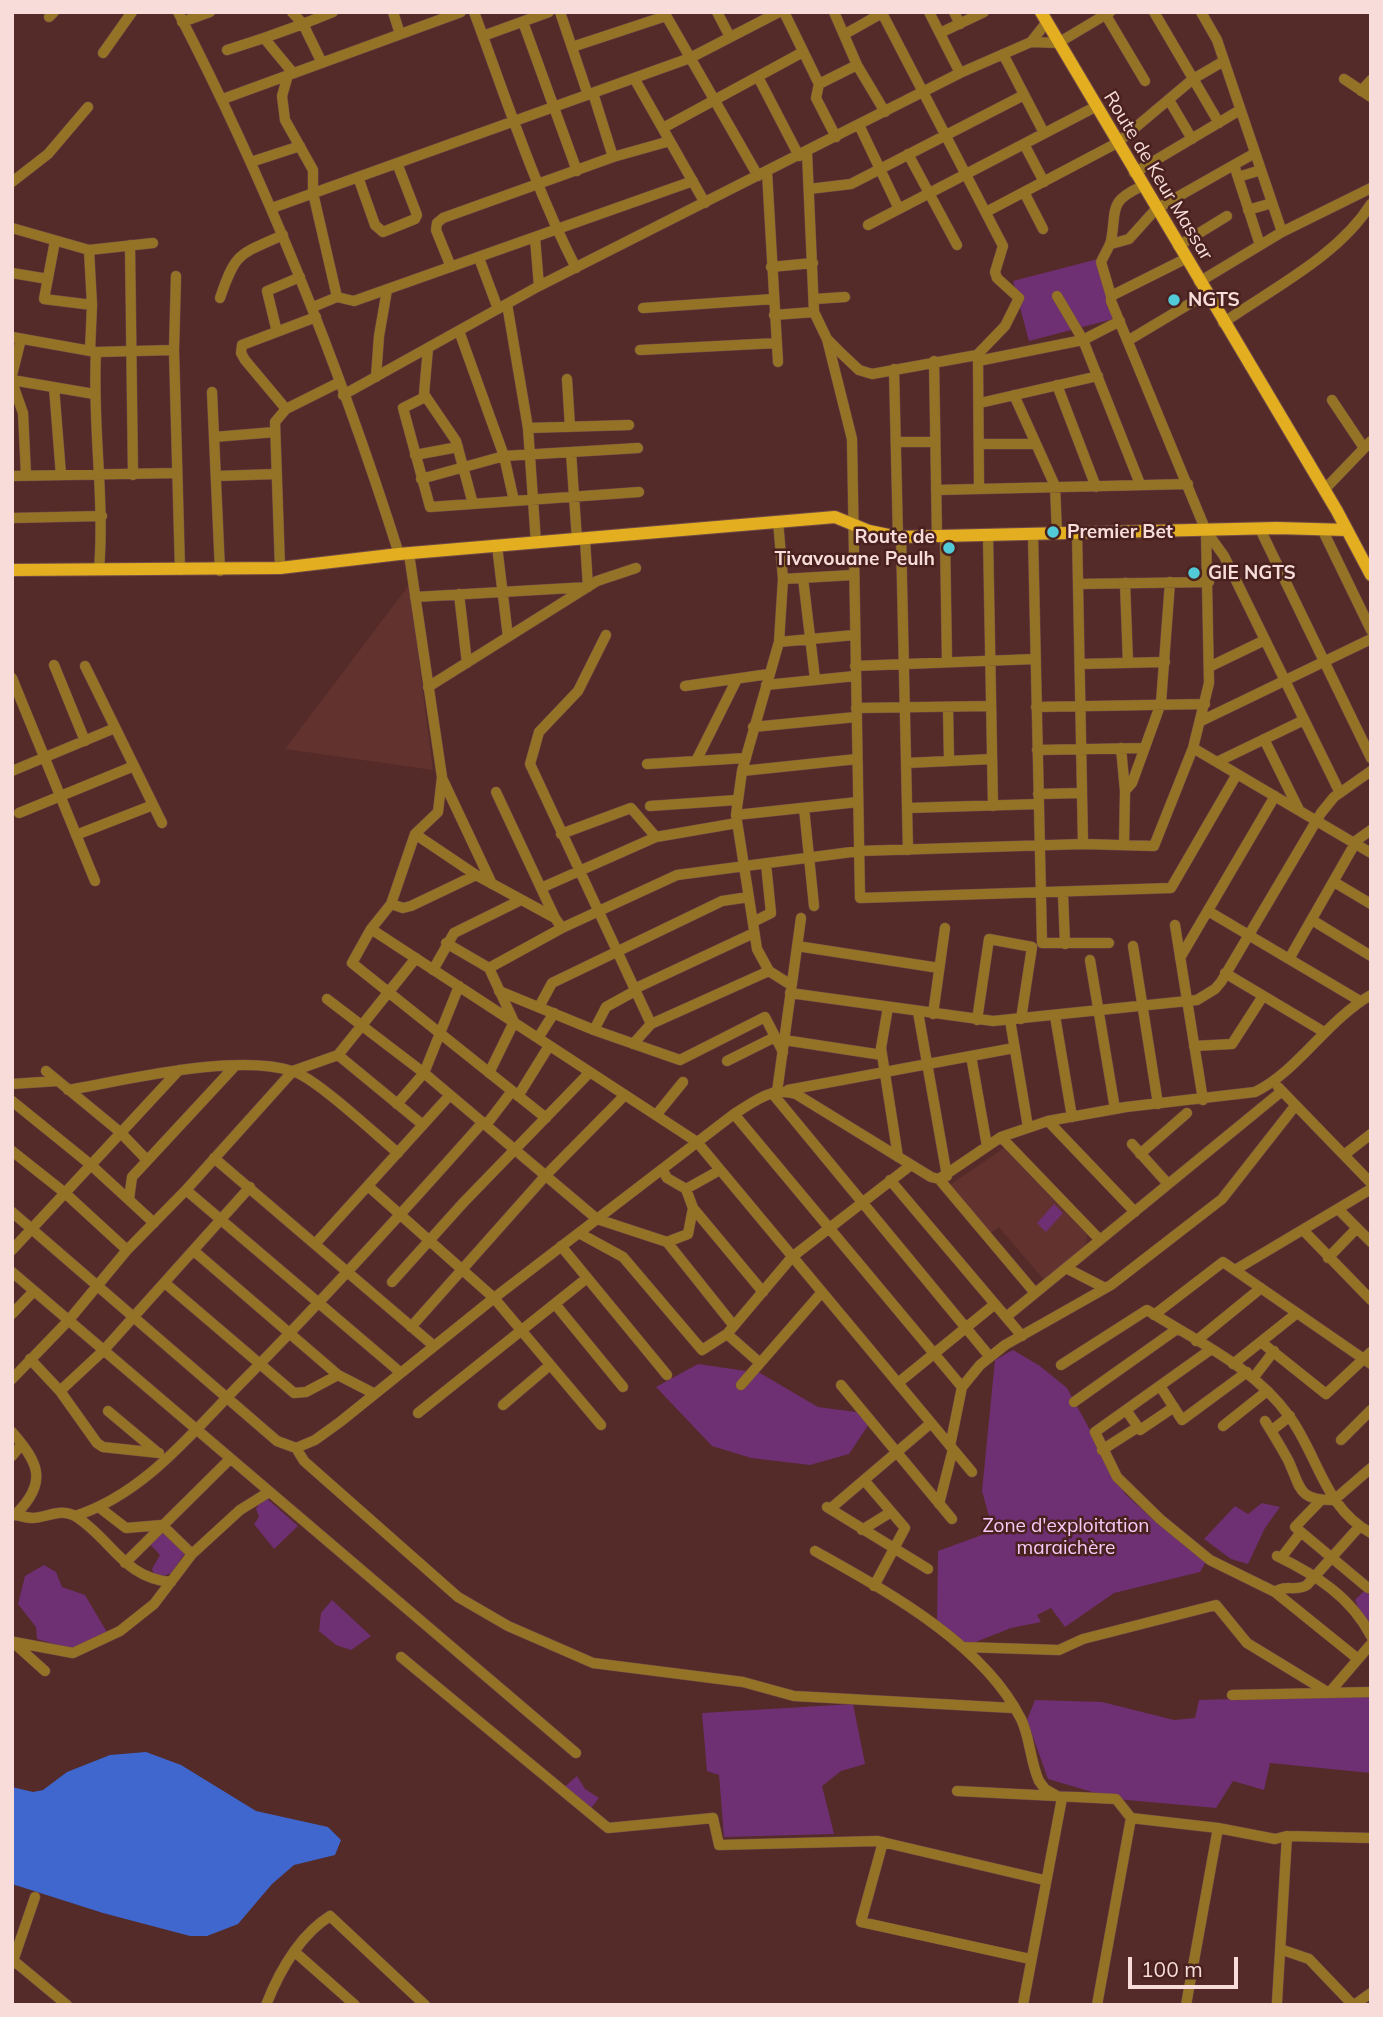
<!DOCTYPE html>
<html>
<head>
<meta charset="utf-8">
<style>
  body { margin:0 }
  #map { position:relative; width:1383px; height:2017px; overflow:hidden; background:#542b28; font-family:Mulish,sans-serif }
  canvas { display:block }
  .frame { position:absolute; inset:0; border:14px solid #f7dcd9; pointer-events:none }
  .scale { position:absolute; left:1128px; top:1957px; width:110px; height:32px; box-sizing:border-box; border:4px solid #f7dcd9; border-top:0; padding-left:9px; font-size:21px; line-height:24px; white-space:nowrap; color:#f7dcd9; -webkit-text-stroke:5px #49211f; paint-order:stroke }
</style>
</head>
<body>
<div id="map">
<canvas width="1383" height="2017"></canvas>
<div class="frame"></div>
<div class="scale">100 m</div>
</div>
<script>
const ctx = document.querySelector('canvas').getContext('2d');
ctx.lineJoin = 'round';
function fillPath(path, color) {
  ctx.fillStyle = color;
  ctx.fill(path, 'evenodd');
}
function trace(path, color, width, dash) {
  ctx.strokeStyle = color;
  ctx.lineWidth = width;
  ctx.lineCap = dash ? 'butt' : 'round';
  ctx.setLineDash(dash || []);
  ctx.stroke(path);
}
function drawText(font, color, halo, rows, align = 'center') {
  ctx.font = font + ' Mulish,sans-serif';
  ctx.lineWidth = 5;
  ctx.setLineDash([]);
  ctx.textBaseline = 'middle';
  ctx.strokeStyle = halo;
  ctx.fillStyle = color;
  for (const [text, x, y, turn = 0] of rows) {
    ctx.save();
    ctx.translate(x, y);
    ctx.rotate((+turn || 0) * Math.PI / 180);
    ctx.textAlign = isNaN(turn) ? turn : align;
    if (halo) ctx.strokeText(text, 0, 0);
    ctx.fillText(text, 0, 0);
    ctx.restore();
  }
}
const built = new Path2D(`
  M409,585L433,770L285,749Z
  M1004,1148L1087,1235L1086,1246L1044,1280L999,1227L990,1234L950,1185Z`);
const green = new Path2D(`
  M1098,259L1113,319L1029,341L1013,281Z
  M1054,1204L1063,1213L1046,1232L1037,1223Z
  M1013,1350L1040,1366L1067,1388L1125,1494L1160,1526L1172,1529L1208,1558L1200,1572L1114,1593L1065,1627L1051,1608L1037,1615L1041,1622L1011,1628L963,1647L937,1628L938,1551L993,1531L982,1491L995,1360Z
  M698,1364L760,1373L818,1407L856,1412L869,1424L849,1454L810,1465L751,1458L712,1446L656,1387Z
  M264,1496L298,1526L274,1549L254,1524L259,1517L256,1509Z
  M1262,1503L1280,1507L1265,1528L1248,1564L1231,1559L1204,1539L1235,1506L1248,1514Z
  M158,1521L190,1546L171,1573L156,1579L152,1569L160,1555L147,1541Z
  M44,1565L56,1572L62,1587L85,1595L108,1634L79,1651L37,1639L36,1627L18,1604L25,1576Z
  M1371,1584V1636L1355,1600Z
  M332,1600L371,1636L351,1650L336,1645L319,1631L321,1613Z
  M1326,1696L1371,1697V1773L1270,1763L1264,1790L1233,1781L1216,1808L1116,1799L1048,1779L1027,1720L1035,1700L1102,1702L1174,1720L1195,1718L1199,1700Z
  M853,1704L865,1764L841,1771L822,1786L834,1834L724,1837L719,1775L707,1771L702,1713Z
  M577,1776L585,1789L599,1798L588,1812L561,1790Z`);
const water = new Path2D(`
  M146,1752L181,1765L256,1811L328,1827L341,1840L335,1855L294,1865L272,1884L238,1924L207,1936H190L103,1913L12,1884V1787L33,1792L43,1790L67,1772L110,1755Z`);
const minor = new Path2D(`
  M178,12C268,186 340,368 399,554
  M292,12L303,24L333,12
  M393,12L400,34
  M474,12C506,98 534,186 576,268
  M560,12L588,95
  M664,12L758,176
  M717,12L730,37
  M784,12L819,84L816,98L836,137
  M834,12L857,65L885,112
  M929,12L960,73
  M954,12L960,24
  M1104,12L1145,81
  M1154,12L1219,123
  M1201,12L1217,40L1282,232
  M49,17L54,12
  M182,22L210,12
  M523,22L577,171
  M940,33L984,12
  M845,34L884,12
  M483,36L549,12
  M264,38L303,24L322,63
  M1031,42L1058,43L1110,12
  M572,47L666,16
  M227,50L264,38L293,73
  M103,53L132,12
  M1003,54L1044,133
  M288,75L282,96L285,120L313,170V193L337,297
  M758,77L799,156
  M634,78L705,203
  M1344,79L1371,97
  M819,84L857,65
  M1361,91L1371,80
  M593,93L613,157
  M223,99L461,12
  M1169,100L1192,139
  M859,125L899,209
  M663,128L803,52
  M1024,144L1044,182
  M807,152L814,312L827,339L842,354L859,370L872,374L977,355L1005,326L1019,298L997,278L995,272L1003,246L882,13
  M908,154L957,245
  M251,162L300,146
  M1234,165L1260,245
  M767,172L778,362
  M1134,173L1240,110
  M358,177L375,225L383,232L415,219L417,215L397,163
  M1238,177L1261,170
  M12,182L48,154L88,107
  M809,189L851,184L1024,95
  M1024,192L1043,229
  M272,208L690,58L779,12
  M1248,210L1272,203
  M986,212L1117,143L1193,79L1224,61
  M868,225L1095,107
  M12,228L89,250L153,243
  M535,238L539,286
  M55,241L44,299L92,305
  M1111,244L1129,239L1156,209L1255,153
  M130,245L133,475
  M1178,246L1227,216
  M89,250L92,305L90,351
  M479,258L498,309
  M1185,259L1111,296V301L1206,531L1224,556L1340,793
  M451,267L436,230L437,223L443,218L613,157L670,141
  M771,267L813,263
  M12,273L48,279
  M176,276L174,350L180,570
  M1199,282L1282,232L1371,188
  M1057,296L1083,340L1140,484
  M1111,296L1101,262C1104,255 1109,248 1111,241C1117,208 1108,202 1142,186
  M220,298C236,251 239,255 283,235
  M815,299L845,297
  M507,304L528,428L536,543
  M313,307L337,297L354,301L693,181
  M643,308L773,299
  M774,315L814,312
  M1223,323C1273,288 1338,256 1371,204
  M459,331L504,456L514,501
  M277,332L267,291L300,277
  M12,337L96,352L174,350
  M827,339L852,439L860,898L1171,888L1237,774
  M1129,340L1206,294
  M428,348L424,394L456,441L473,504
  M640,350L777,343
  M96,352C92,425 105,497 99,570
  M978,356L979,488
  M934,361L937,537
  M978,361L1083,340L1120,321
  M894,369L898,537
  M12,375L21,339
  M376,377L379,336L387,290
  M567,379L570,427
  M12,380L94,394
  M12,382L23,413L26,475
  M1057,385L1096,487
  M54,387L61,475
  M212,392L220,571
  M343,395L539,286L960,73L1031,42L1046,23
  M1014,395L1055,486L1057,533
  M425,397L403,408L430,507L639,492
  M1332,400L1364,448
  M980,403L1098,376
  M286,409L245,360L241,353L242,345L316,317
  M528,428L629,425
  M214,437L275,432
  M897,442H935
  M980,444H1036
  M571,452L577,540
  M415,455L458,447
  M12,476L177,473
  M217,476L276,474
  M421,479L504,456L638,448
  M936,490L1188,484
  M1324,490L1371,441
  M12,518L102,516
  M778,521L783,579L779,642L742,771L736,815L757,949L769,971L791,985
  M1260,529L1371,758
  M1322,529L1371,630
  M1077,532L1083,844
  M1033,534L1042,943H1109
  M988,536L993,806
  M901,537L908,850
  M945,537L947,662
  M585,540L588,587
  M497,546L508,637
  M409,554L442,777L438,812L415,834L391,904L371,929L352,963L546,1118
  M280,568L275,422L286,409L338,383
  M803,578L815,679
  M783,579L853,575
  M1125,583L1128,663
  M1078,584L1209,582
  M459,594L467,663
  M415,597L588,587
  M606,635L578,691L539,732L530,764L651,1024
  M779,642L854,635
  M1080,664L1165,662
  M54,665L85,741
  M85,666L162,823
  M855,666L1035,659
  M1209,667L1265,640
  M12,678L95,881
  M766,685L855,676
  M685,686L769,674
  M428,687L597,581L636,568
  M948,707L949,760
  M1036,707L1205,704
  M856,708L991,706
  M1201,721L1371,639
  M753,727L856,717
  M1264,739L1299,810
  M1121,748L1125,791L1124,845
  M1193,748L1371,853
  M1037,750L1144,748
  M697,759L737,679
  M1217,762L1304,720
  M907,763L992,759
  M647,764L746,758
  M12,771L115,728
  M742,771L857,759
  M442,778L492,884
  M1125,791L1132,783L1161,703L1170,582
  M496,792L555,918
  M1038,794L1082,793
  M650,806L737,800
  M804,808L814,906
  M908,808L1039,804
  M19,813L134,766
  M736,815L858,802
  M415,834L476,875L555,918L562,928
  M561,834L631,808L656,837
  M76,835L153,805
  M1334,882L1371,904
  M541,888L656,837L737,823
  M1063,894L1065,944
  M391,904L403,908L411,906L476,875
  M1208,911L1360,1001
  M1312,920L1371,956
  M753,922L771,913L766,864
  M1175,925L1203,1100
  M371,929L697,1142L972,1472
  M446,943L489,968L514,1022L489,1073
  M797,946L939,968
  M1133,946L1158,1104
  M1180,958L1275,796
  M1289,959L1357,840L1371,830
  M1090,960L1115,1109
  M489,968L562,928L677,875L859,851L1083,844L1154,846L1193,748L1209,683L1206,531
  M433,970L454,933L521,900
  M1225,973L1324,1032
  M634,989L754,933
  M499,991L594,1030L680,1060L765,1017L783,1052
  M790,993L993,1021L1197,1000L1215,989L1221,982L1321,813L1334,797L1371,771
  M327,999L424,1073L597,1219L667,1242L734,1326
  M539,1007L552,983L722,901L749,897
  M888,1007L881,1048L898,1157
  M918,1012L947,1176
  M933,1014L945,928
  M1055,1016L1072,1117
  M977,1020L989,939L1032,947L1021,1019
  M1010,1020L1028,1127
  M594,1030L606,1007L635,991
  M538,1038L554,1013
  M784,1040L882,1055
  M633,1044L651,1024L769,971
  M1194,1046L1232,1044L1263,996
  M338,1055L416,958
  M971,1056L987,1146
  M727,1061L775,1037
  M46,1071L120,1132L147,1160
  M12,1084L57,1081
  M1278,1087L1371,1183
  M68,1090C127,1080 236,1053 292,1071C315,1077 376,1135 398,1153
  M788,1090L1014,1048
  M777,1092L801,918
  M772,1093L990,1357
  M518,1096L549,1046
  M12,1101L91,1165L154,1223
  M397,1104L424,1073L459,986
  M657,1114L683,1082
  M734,1114L962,1387
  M1048,1121L1135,1212
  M486,1125L512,1091
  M1001,1137L1100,1240
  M1132,1144L1168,1184
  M12,1151L65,1193L127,1250
  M1140,1154L1187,1113
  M1344,1155L1371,1134
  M214,1158L434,1346
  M662,1169L667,1178L686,1189L720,1170
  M939,1179L1035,1293
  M890,1180L1022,1336
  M368,1186L494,1298L601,1425
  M686,1189L693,1208L763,1292
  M186,1190L401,1373
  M129,1199L132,1177L235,1066
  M1338,1209L1371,1242
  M12,1212L277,1441L296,1448L315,1440L340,1422L494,1298L734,1114C754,1102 772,1086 796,1094L931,1177L939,1179L1001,1137L1048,1121L1126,1107L1255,1092C1297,1072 1327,1020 1371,995
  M1303,1230L1371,1300
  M579,1233L623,1257L702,1350L727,1334L792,1257L911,1165
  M667,1242L688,1234L693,1208
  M315,1244L450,1095
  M561,1246L667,1375
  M12,1250L179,1070
  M194,1251L338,1375L375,1394
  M1328,1258L1357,1228
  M1066,1268L1105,1288
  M1235,1270L1371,1189
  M12,1272L576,1753
  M392,1282L463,1203L590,1072
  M165,1283L294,1393L306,1392L338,1375
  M555,1304L623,1387
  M12,1314L33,1292
  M1154,1315L1223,1262L1371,1364
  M1006,1317L1282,1091
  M411,1327L547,1174L625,1095
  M727,1334L760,1363
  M1196,1341L1261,1288
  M1261,1342L1326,1394L1371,1352
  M1210,1350L1095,1432L1117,1477L1160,1519L1210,1560L1275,1592L1358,1659
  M30,1359L60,1391L97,1443L103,1447L159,1453
  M1233,1364L1297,1313
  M1061,1365L1147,1310C1196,1341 1254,1367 1289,1416C1318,1455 1324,1508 1371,1533
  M1254,1377L1274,1351
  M12,1379L68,1321L127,1250L186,1190L293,1071L338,1055L423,1125
  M898,1383L995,1304
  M741,1385L822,1292
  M841,1385L952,1519
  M1160,1386L1182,1420L1247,1372
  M60,1391L103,1351L250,1187
  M1074,1402L1177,1329
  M503,1405L550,1365
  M1126,1410L1140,1430L1174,1407
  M108,1411L157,1452
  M418,1413L587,1278
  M1265,1421C1273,1434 1281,1447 1288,1460C1301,1487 1297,1501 1334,1500L1371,1468
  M1223,1426L1267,1391
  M1271,1431L1290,1416
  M12,1432C39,1463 48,1482 16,1514
  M1341,1440L1371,1410
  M950,1446L962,1387L980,1365L1005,1345L1111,1285L1222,1199L1295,1106
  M296,1448L304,1461L458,1597L508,1626L593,1663L743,1682L794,1696L1013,1708
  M1102,1450L1138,1427
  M12,1456L22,1444
  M864,1480L905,1528L874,1586
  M1321,1500L1295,1527L1368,1588
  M939,1504L953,1449
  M827,1507L928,1569
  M100,1508L126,1528L162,1525L192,1554
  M830,1509L931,1423
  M12,1515C19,1515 26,1518 33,1518C48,1517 61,1508 75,1516C111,1538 123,1578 171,1582
  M75,1516C145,1494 193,1431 243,1381C326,1297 405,1210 483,1122
  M862,1530L891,1512
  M815,1551C886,1591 983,1643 1021,1719C1030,1737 1030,1761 1039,1781L1045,1789L1059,1797
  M1277,1556C1316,1575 1351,1597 1371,1636
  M1281,1558L1301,1532
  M125,1563L230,1459
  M1275,1592C1285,1584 1297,1592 1307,1585L1359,1527
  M14,1642L73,1653L120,1631L154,1604L192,1554L240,1510L269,1492
  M15,1644L45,1671
  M963,1647L1059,1650L1083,1639L1216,1605L1247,1643L1329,1693
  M401,1657L608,1828L713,1818L719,1845L878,1841L1044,1880
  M1329,1693L1371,1644
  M1232,1695L1371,1692
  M957,1791L1116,1799L1131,1818L1218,1828L1275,1839L1287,1836L1371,1838
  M883,1842L861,1922L1030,1959
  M1280,1949L1309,1959L1353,2005
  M295,1952L355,2005
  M14,1961L67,2005
  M12,1964L35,1897
  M1277,2002L1287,1836
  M266,2005C279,1972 300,1935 330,1916L425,2005
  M1023,2005L1062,1798
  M1097,2005L1131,1818
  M1186,2005L1218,1828
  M1354,2005L1371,1993`);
const major = new Path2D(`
  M1041,12L1337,511L1371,575
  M12,570L280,568L399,554L835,517L869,531L898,537L1277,528L1347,530`);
const markers = [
  [1174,300,7,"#52cbd8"],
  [1053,532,7,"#52cbd8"],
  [949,548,7,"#52cbd8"],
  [1194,573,7,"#52cbd8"]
];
const streetNames = [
  ["Route de Keur Massar",1158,176,59]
];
const poiNames = [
  ["NGTS",1188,300],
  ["Premier Bet",1067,532],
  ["Route de",935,537,"right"],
  ["Tivavouane Peulh",935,559,"right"],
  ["GIE NGTS",1208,573]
];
const parkNames = [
  ["Zone d'exploitation",1066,1526],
  ["maraichère",1066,1548]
];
fillPath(built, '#62322f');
fillPath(green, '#6f2f73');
fillPath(water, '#3f67ce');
trace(minor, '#714b48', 11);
trace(major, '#714b48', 14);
trace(minor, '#947326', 10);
trace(major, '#e3ae1f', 12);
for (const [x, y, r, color] of markers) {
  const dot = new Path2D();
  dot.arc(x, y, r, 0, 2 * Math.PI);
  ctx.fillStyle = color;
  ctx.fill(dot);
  trace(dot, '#49211f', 2.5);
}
drawText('19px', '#f7dcd9', '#49211f', streetNames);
drawText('bold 19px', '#f7dcd9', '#49211f', poiNames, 'left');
drawText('19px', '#f6caf8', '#49211f', parkNames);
</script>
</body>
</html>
